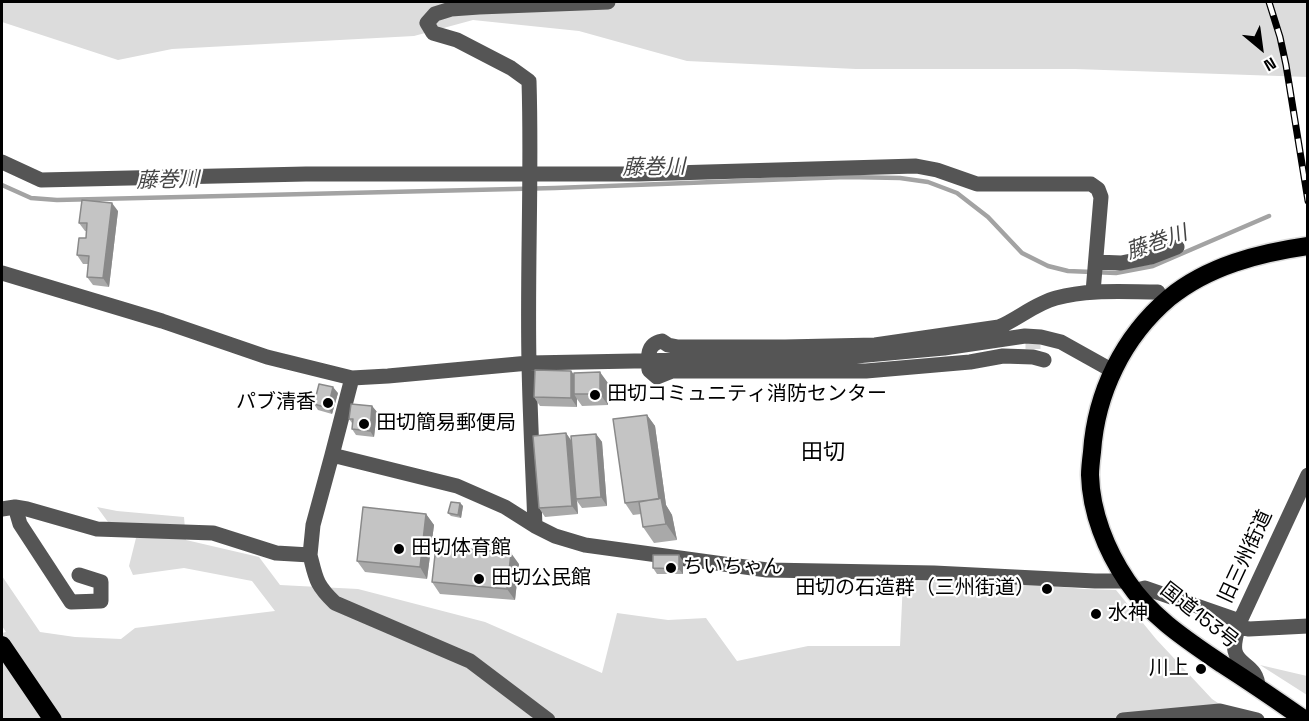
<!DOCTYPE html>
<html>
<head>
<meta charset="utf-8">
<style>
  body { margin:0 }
  #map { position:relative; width:1309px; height:721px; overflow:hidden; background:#fff; font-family:"Space Grotesk",sans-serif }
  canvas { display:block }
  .frame { position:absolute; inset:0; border:3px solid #000; pointer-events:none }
  .north { position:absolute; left:1231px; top:18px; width:60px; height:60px; -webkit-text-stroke:4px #fff; paint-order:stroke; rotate:151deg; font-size:16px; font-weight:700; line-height:24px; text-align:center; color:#000 }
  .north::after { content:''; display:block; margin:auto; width:21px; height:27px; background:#000; clip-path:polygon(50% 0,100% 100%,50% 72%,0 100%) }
</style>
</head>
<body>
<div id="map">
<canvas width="1309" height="721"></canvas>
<div class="frame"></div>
<div class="north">N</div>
</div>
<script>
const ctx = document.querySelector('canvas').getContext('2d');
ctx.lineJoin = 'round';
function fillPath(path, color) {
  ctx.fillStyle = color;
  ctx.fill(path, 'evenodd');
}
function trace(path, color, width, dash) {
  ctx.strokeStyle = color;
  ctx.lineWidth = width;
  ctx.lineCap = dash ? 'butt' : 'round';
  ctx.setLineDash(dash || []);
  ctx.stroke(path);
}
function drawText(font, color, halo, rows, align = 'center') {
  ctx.font = font + ' "Space Grotesk","Noto Sans JP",sans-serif';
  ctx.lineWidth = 4.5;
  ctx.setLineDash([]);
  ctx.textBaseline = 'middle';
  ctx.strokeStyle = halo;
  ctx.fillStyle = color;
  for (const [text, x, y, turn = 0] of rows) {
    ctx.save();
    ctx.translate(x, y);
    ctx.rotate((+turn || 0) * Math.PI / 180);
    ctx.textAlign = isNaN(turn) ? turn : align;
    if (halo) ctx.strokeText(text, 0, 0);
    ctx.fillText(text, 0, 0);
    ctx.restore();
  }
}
const green = new Path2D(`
  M2,2H1307L1308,77L1075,69H856L687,61L579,31L473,20L414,36L172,49L118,60L2,22Z
  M97,507L117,511L184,517L186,540L259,557L280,585L358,589L485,622L602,673L617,613L668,620L706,618L737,661L808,646H900L903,581L1005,582L1084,589L1116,590L1156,639L1212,699L1242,719H2V633L6,632L2,626V576L40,632L75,637L121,639L135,628L275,611L252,581L184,568L133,575L129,566L136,538L116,533Z
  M1260,665L1307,676V695Z`);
const stream = new Path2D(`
  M2,185L31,198L57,200L555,188L846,177L900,178L928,182L957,193L988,217L1022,253L1048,266L1068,271L1116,273L1153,266L1269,216`);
const minorTunnel = new Path2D(`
  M1033,349V328`);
const minor = new Path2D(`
  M2,162L41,180L306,174H638L916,166L937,170L977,184H1091L1098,189L1101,197L1093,292
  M1096,262L1121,263L1151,257L1177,247
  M2,273L162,321L267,357L352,378L388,376L529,363L845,357L944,348L1025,336L1041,337L1061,342L1113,371
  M1044,360L1033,357L1003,356L970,362L866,371H672L657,377L649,370C648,358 646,344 662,341L668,345L678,347H785L875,345L999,327C1018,319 1036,303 1056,298C1089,289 1125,292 1158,292
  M332,455L352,378
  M15,507L20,524L71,602L101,601V582L79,575
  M2,509L15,507L27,509L97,529L213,533L276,553L310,555L313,525L332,455L457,486L505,507L535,526L555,536L585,545L767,570L934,573L1095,581H1126
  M535,526C533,472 530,417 529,363C527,269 532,175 529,81L511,68L457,40L433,33L427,23L435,14L451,9L479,7L608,2
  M310,555C316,579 316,585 335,603L470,661L548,720
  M1134,591L1145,588L1240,621
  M1238,627L1249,629L1308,626
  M1258,688C1258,665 1238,666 1235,651C1233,642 1238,629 1240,621L1308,475
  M1123,720L1220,711L1257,720`);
const highway = new Path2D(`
  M2,645L53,720
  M1305,720C1278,701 1250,682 1222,664C1187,640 1151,617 1127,581C1106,550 1091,512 1090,475C1090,468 1091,460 1092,452C1096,393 1123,337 1169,298C1208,266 1259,253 1308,246`);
const rail = new Path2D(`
  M1269,2L1280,37L1286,65L1308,201`);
const wall = new Path2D(`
  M118,211L109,287L93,285L87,277L88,264H83L77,255L86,238L87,231H85L79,223Z
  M571,371L574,374L608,383V405L582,406L577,399V407L540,406L534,397Z
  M338,393L332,414L318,410L314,404Z
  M372,406L377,412L374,437L356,435L352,429V423L349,419Z
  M647,415L655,426L666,505L672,515L677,540L654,543L643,527L641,514L633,515L625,503Z
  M566,433L571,440L596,434L602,442L607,506L582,508L577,501L578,514L545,517L539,508Z
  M460,503L463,506L461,518L451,516L448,513Z
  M426,514L434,525L427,579L365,572L357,561Z
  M683,561V574H657L653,568Z
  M519,564L515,600L440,594L432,582Z`);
const shadedWall = new Path2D(`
  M112,203L118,211L109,287L103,278Z
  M571,371L577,379L574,394L577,399V407L571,398Z
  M600,372L608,383V405L600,394Z
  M333,387L338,393L332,414L328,408Z
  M372,406L377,412L374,437L370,431Z
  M647,415L655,426L666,505L672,515L677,540L666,524L659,499Z
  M566,433L572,442L576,499L577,501L578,514L572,506Z
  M596,434L602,442L607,506L601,497Z
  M460,503L463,506L461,518L458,515Z
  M426,514L434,525L427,579L420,567Z
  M511,553L519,564L515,600L507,589Z
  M679,555L683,561V574L679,569Z`);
const building = new Path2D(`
  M82,200L112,203L103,278L87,277L89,256L77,255L79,238H86L87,223H79Z
  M535,370L571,371V398L534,397Z
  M600,372V394H574V373Z
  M319,384L333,387L328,408L314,404Z
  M351,404L372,406L370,431L352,429L353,419H349Z
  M647,415L659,499L625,503L613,419Z
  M566,433L572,506L539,508L533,436Z
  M596,434L601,497L576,499L571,436Z
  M661,498L666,524L643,527L639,502Z
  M451,502L460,503L458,515L448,513Z
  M363,507L426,514L420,567L357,561Z
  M436,546L511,553L507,589L432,582Z
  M653,555H679V569L653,568Z`);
const markers = [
  [595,395,6,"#000"],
  [328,403,6,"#000"],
  [364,424,6,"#000"],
  [399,549,6,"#000"],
  [671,568,6,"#000"],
  [479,579,6,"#000"],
  [1047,589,6,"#000"],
  [1096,614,6,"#000"],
  [1201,669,6,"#000"]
];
const poiNames = [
  ["田切コミュニティ消防センター",607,395],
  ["パブ清香",316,403,"right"],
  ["田切簡易郵便局",376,424],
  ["田切体育館",411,549],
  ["ちいちゃん",683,568],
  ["田切公民館",491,579],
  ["田切の石造群（三州街道）",1035,589,"right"],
  ["水神",1108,614],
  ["川上",1189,669,"right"]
];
const streetNames = [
  ["旧三州街道",1246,557,-65],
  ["国道153号",1199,616,38]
];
const waterNames = [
  ["藤巻川",654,168,-1],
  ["藤巻川",168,181,-1],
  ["藤巻川",1157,243,-19]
];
const quarterNames = [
  ["田切",823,453]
];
fillPath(green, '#dcdcdc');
trace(stream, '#a3a3a3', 4.5);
trace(minorTunnel, '#d9d9d9', 15, [15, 8]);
trace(highway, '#dbdbdb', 21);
trace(minor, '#555', 15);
trace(highway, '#000', 18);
trace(rail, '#000', 7);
trace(rail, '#fff', 4.5, [14]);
fillPath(wall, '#a9a9a9');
fillPath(shadedWall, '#898989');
fillPath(building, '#c4c4c4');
trace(building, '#898989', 1.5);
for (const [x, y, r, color] of markers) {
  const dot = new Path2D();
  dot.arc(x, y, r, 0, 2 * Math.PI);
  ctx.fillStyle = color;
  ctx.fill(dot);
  trace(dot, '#fff', 2);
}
drawText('20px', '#000', '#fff', poiNames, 'left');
drawText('20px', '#000', '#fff', streetNames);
drawText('italic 21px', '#444', '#fff', waterNames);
drawText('22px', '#000', '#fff', quarterNames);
</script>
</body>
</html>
